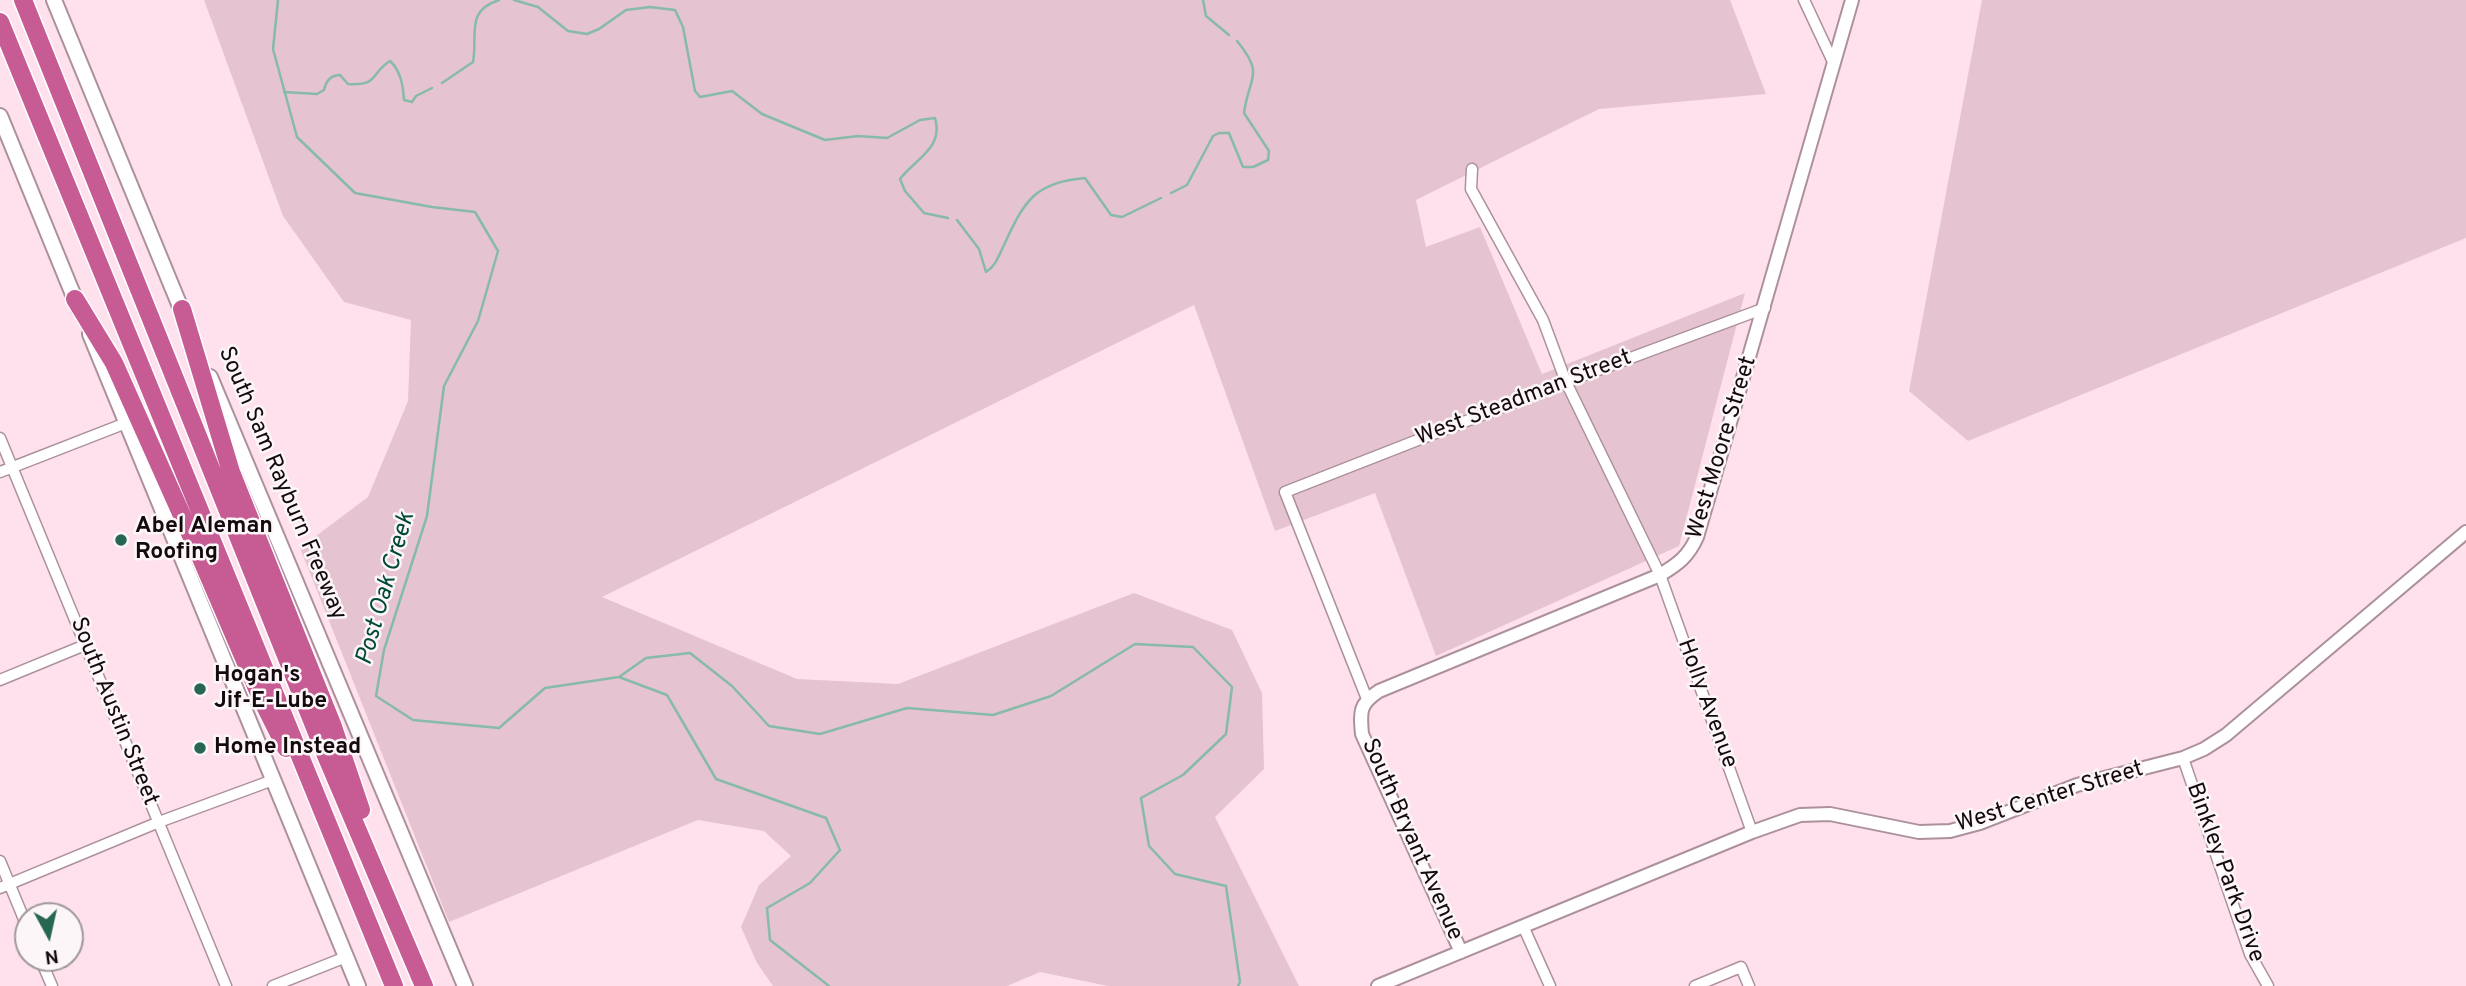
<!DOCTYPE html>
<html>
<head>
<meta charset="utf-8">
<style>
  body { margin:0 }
  #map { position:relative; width:2466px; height:986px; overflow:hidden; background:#ffe1ee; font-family:Overpass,sans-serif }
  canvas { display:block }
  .north { position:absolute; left:14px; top:902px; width:70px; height:70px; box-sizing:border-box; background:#fcf6f8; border:2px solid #9f989a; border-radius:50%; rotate:172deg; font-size:19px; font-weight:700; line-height:28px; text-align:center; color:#130a0e }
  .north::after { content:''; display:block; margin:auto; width:24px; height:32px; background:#266653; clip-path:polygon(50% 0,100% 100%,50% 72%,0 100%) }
</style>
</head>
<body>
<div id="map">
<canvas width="2466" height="986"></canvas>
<div class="north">N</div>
</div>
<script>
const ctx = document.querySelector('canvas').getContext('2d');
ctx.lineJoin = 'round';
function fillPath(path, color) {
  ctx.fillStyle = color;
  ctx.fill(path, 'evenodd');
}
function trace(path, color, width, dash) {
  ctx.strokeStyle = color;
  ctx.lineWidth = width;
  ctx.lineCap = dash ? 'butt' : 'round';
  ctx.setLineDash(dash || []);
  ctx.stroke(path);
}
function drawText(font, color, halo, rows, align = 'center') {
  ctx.font = font + ' Overpass,sans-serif';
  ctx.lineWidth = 5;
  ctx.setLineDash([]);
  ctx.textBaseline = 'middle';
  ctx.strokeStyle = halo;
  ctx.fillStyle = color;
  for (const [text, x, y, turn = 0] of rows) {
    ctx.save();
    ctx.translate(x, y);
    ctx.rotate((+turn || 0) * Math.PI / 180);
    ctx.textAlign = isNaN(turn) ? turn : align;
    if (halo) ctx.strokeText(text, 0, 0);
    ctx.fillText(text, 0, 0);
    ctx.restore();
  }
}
const green = new Path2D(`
  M204,0H1730L1766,94L1599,109L1416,200L1426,247L1480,227L1542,374L1745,293L1679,546L1436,656L1375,493L1275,531L1194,305L602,597L797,679L898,684L1134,593L1232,630L1262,693L1264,769L1215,817L1299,986H1108L1040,972L1007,986H773L757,963L741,927L759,885L791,856L764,831L698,820L449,922L300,548L368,497L408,401L411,320L344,302L283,216Z
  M1982,0H2466V238L1968,441L1909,391Z`);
const stream = new Path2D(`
  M278,0L273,49L297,137L355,193L432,207L475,212L498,251L478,321L444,386L427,516L384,650L376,696L413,720L499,728L545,688L619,677L667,695L716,779L826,818L840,850L810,883L767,908L770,940L829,986
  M514,0L538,7L568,31L587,34L599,29L626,10L650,7L675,10L683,27L695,91L700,97L732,91L762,114L825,140L858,136L887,138L920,120L935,118C944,148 915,159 900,179L905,191L924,213L948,218
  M1203,0L1206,16L1229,35
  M442,83L473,62C478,34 465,11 499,0
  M284,92L317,94L324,90C326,81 330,75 340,75L348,84C380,86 370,73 390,61C401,71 403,86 404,100L412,102L416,96L432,88
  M1171,193L1187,185L1213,136L1219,133H1229L1243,167H1253L1268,160L1269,151L1244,113C1249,76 1265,75 1237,41
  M957,220L979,249L986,272C996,266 999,255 1004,245C1024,201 1035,182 1085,178L1111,215L1122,217L1161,198
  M619,677L646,658L690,653L732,686L769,726L820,734L907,708L993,715L1051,696L1135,644L1193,647L1232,687L1226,734L1183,775L1141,798L1149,846L1175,874L1226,886L1240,982L1238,986`);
const minor = new Path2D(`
  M1804,0L1834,64
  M1472,169L1471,189L1543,320L1566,382L1660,575L1752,832
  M0,438L226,986
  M0,472L126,423
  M0,680L85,645
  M1367,699L1285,492L1566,382L1765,308
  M2183,758L2250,954L2268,986
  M0,861L28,929
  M0,888L159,822L273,780
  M1523,926L1550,986
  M40,958L52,986
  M273,986L346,957
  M1695,986L1741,967L1749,986`);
const tertiary = new Path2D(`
  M1461,952L1362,734C1360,712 1359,704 1379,691L1660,575C1678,564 1688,557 1697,537L1852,0
  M1378,986L1752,832L1800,815L1830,814L1919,832L1950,831L1980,823L2077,785L2183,758L2204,749L2226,735L2466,532`);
const secondary = new Path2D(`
  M54,0L184,316
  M0,116L79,309
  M90,334L358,986
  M210,377L465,986`);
const motorway = new Path2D(`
  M23,0L327,758L424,986
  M0,22L394,986
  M75,299L114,363L201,558L261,698L286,748
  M182,309L231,472L332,724L361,810`);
const markers = [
  [121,540,7,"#266653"],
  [200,689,7,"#266653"],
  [200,748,7,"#266653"]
];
const streetNames = [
  ["West Steadman Street",1524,399,-21],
  ["West Moore Street",1723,448,-73],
  ["South Sam Rayburn Freeway",281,484,67],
  ["Holly Avenue",1706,704,70],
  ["South Austin Street",113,712,68],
  ["West Center Street",2050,798,-17],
  ["South Bryant Avenue",1411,840,66],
  ["Binkley Park Drive",2224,873,70]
];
const poiNames = [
  ["Abel Aleman",135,527],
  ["Roofing",135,553],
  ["Hogan's",214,676],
  ["Jif-E-Lube",214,702],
  ["Home Instead",214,748]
];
const waterNames = [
  ["Post Oak Creek",387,589,-74]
];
fillPath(green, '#e5c3d1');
trace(stream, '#87baa8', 2.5);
trace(minor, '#ac919d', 13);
trace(tertiary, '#ac919d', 16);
trace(secondary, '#ac919d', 18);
trace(motorway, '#fff', 21);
trace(minor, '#fff', 10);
trace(tertiary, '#fff', 12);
trace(secondary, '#fff', 14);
trace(motorway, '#c65c93', 18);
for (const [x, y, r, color] of markers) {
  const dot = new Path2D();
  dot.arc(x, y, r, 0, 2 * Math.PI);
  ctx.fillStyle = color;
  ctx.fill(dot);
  trace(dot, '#fcf6f8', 2.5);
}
drawText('23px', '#130a0e', '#fcf6f8', streetNames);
drawText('bold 23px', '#130a0e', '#fcf6f8', poiNames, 'left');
drawText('italic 24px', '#004938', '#fcf6f8', waterNames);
</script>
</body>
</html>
